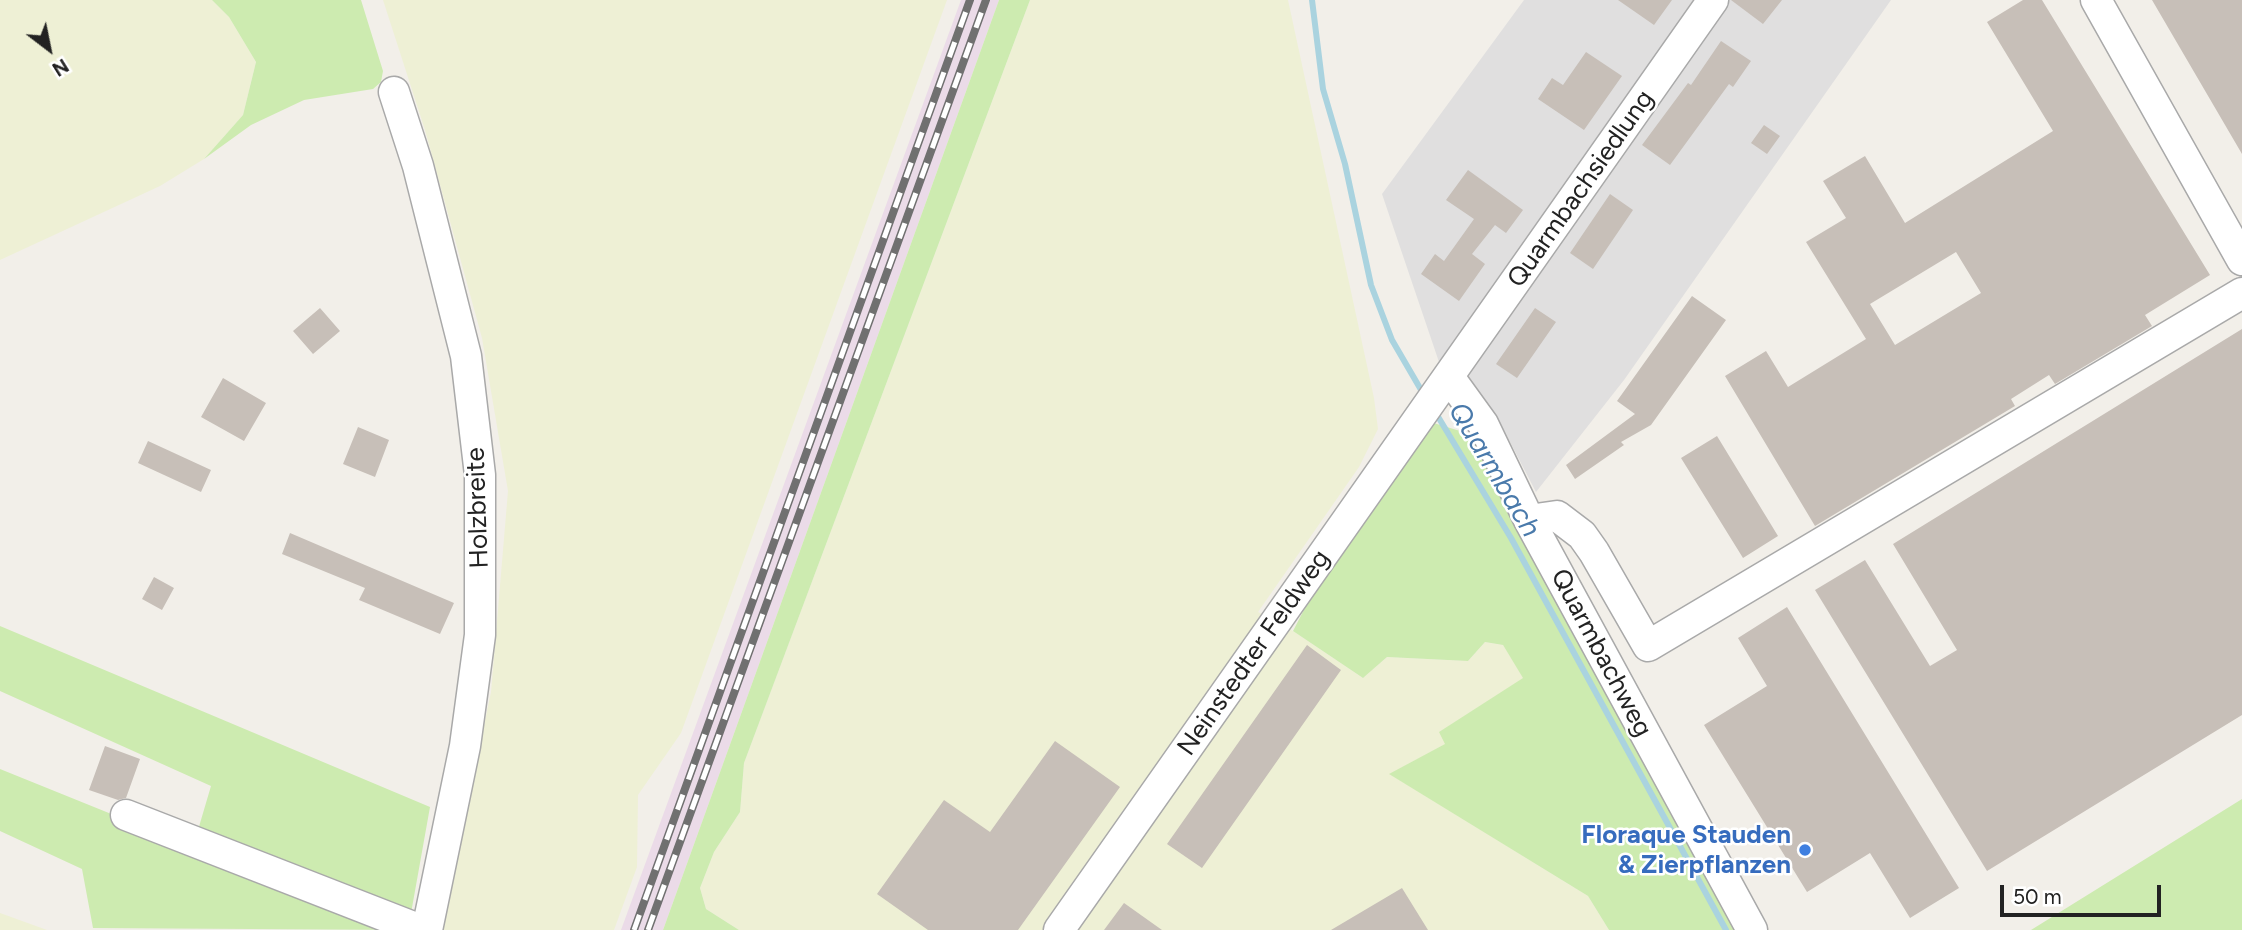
<!DOCTYPE html>
<html>
<head>
<meta charset="utf-8">
<style>
  body { margin:0 }
  #map { position:relative; width:2242px; height:930px; overflow:hidden; background:#f2efe9; font-family:Figtree,sans-serif }
  canvas { display:block }
  .north { position:absolute; left:14px; top:14px; width:70px; height:70px; -webkit-text-stroke:5px #fff; paint-order:stroke; rotate:148deg; font-size:19px; font-weight:700; line-height:28px; text-align:center; color:#222 }
  .north::after { content:''; display:block; margin:auto; width:24px; height:32px; background:#222; clip-path:polygon(50% 0,100% 100%,50% 72%,0 100%) }
  .scale { position:absolute; left:2000px; top:885px; width:161px; height:32px; box-sizing:border-box; border:4px solid #222; border-top:0; padding-left:9px; font-size:21px; line-height:24px; white-space:nowrap; color:#222; -webkit-text-stroke:5px #fff; paint-order:stroke }
</style>
</head>
<body>
<div id="map">
<canvas width="2242" height="930"></canvas>
<div class="north">N</div>
<div class="scale">50 m</div>
</div>
<script>
const ctx = document.querySelector('canvas').getContext('2d');
ctx.lineJoin = 'round';
function fillPath(path, color) {
  ctx.fillStyle = color;
  ctx.fill(path, 'evenodd');
}
function trace(path, color, width, dash) {
  ctx.strokeStyle = color;
  ctx.lineWidth = width;
  ctx.lineCap = dash ? 'butt' : 'round';
  ctx.setLineDash(dash || []);
  ctx.stroke(path);
}
function drawText(font, color, halo, rows, align = 'center') {
  ctx.font = font + ' Figtree,sans-serif';
  ctx.lineWidth = 5;
  ctx.setLineDash([]);
  ctx.textBaseline = 'middle';
  ctx.strokeStyle = halo;
  ctx.fillStyle = color;
  for (const [text, x, y, turn = 0] of rows) {
    ctx.save();
    ctx.translate(x, y);
    ctx.rotate((+turn || 0) * Math.PI / 180);
    ctx.textAlign = isNaN(turn) ? turn : align;
    if (halo) ctx.strokeText(text, 0, 0);
    ctx.fillText(text, 0, 0);
    ctx.restore();
  }
}
const residential = new Path2D(`
  M1524,0H1891L1624,380L1536,492L1496,415L1439,362L1382,194Z`);
const industrial = new Path2D(`
  M961,0H999L663,930H621Z`);
const farmland = new Path2D(`
  M0,0H212L229,17L256,62L243,115L204,159L160,186L0,260Z
  M383,0H947L681,733L638,795L637,867L614,930H441L491,692L508,491L482,338L425,130Z
  M1030,0H1288L1374,398L1378,429L1359,467L1258,612L1293,631L1363,678L1387,657L1468,661L1485,642L1503,645L1524,678L1440,732L1446,744L1390,774L1588,896L1609,930H739L706,909L700,888L714,852L740,812L744,763Z
  M0,913L47,930H0Z`);
const grass = new Path2D(`
  M212,0H361L383,71L381,82L373,89L304,100L251,125L204,159L243,115L256,62L229,17Z
  M999,0H1030L744,763L740,812L714,852L700,888L706,909L739,930H663Z
  M1427,421L1470,434L1491,467L1742,930H1609L1588,896L1389,774L1445,744L1439,732L1523,678L1503,645L1485,642L1468,661L1387,657L1363,678L1293,631L1309,600Z
  M0,626L430,807L408,930L93,928L82,869L0,831V769L193,847L211,786L0,691Z
  M2242,799V930H2031Z`);
const stream = new Path2D(`
  M1312,0L1323,89L1345,164L1371,285L1392,340L1424,395
  M1434,410L1511,538L1726,930`);
const building = new Path2D(`
  M1618,0H1672L1654,25Z
  M1731,0H1782L1763,24Z
  M2023,0H2042L2210,275L2145,315L2152,326L2055,384L2049,375L2011,399L2015,406L1815,526L1725,376L1766,351L1788,387L1866,339L1806,242L1846,218L1823,181L1865,156L1905,223L2053,131L1987,22ZM1956,252L1981,293L1895,345L1870,304Z
  M2152,0H2242V154Z
  M1721,41L1751,61L1733,87L1729,84L1670,165L1642,145L1688,83L1691,85Z
  M1586,52L1622,76L1584,130L1538,99L1552,78L1563,85Z
  M1764,125L1780,136L1767,154L1751,143Z
  M1468,170L1523,210L1506,233L1495,225L1472,254L1485,264L1459,301L1421,274L1435,254L1444,261L1474,219L1446,200Z
  M1610,194L1633,210L1593,269L1570,253Z
  M1692,296L1726,320L1651,425L1621,442L1624,445L1575,479L1566,465L1635,414L1617,401Z
  M320,308L340,331L313,354L293,331Z
  M1535,308L1556,322L1517,378L1496,364Z
  M2242,329V715L1987,871L1815,590L1865,560L1930,666L1957,650L1893,544Z
  M223,378L266,403L244,441L201,417Z
  M358,427L389,440L375,477L343,464Z
  M1717,436L1778,536L1743,558L1681,458Z
  M148,441L211,470L201,492L138,463Z
  M290,533L454,603L440,634L359,600L365,588L282,554Z
  M154,577L174,588L162,610L142,599Z
  M1787,607L1959,888L1910,918L1870,853L1807,892L1704,725L1767,686L1738,638Z
  M1307,645L1341,670L1202,868L1167,844Z
  M1055,741L1120,787L1018,930H928L877,894L944,800L990,832Z
  M105,746L140,759L126,798L118,800L89,790Z
  M1402,888L1428,930H1331Z
  M1124,903L1162,930H1104Z`);
const minor = new Path2D(`
  M2096,0L2242,260
  M394,92L418,166L466,356L480,475V635L465,746L427,930
  M1449,377L1483,424L1529,520L1752,930
  M1529,520L1557,516L1582,535L1594,552L1648,646L2242,293
  M126,815L421,930
  M1059,930L1713,0`);
const rail = new Path2D(`
  M634,930L970,0
  M648,930L986,0`);
const markers = [
  [1805,850,7,"#3f7fe0"]
];
const streetNames = [
  ["Quarmbachsiedlung",1581,189,-55],
  ["Holzbreite",478,508,-92],
  ["Neinstedter Feldweg",1254,653,-55],
  ["Quarmbachweg",1601,653,62]
];
const shopNames = [
  ["Floraque Stauden",1791,835],
  ["& Zierpflanzen",1791,865]
];
const waterNames = [
  ["Quarmbach",1494,470,59]
];
fillPath(residential, '#e0dfdf');
fillPath(industrial, '#ebdbe8');
fillPath(farmland, '#eef0d5');
fillPath(grass, '#cdebb0');
trace(stream, '#aad3df', 6);
fillPath(building, '#c7bfb8');
trace(minor, '#a9a9a9', 33);
trace(minor, '#fff', 30);
trace(rail, '#707070', 8);
trace(rail, '#fff', 5, [16]);
for (const [x, y, r, color] of markers) {
  const dot = new Path2D();
  dot.arc(x, y, r, 0, 2 * Math.PI);
  ctx.fillStyle = color;
  ctx.fill(dot);
  trace(dot, '#fff', 2.5);
}
drawText('26px', '#222', '#fff', streetNames);
drawText('bold 26px', '#366cbe', '#fff', shopNames, 'right');
drawText('italic 28px', '#4a7aab', '#fff', waterNames);
</script>
</body>
</html>
